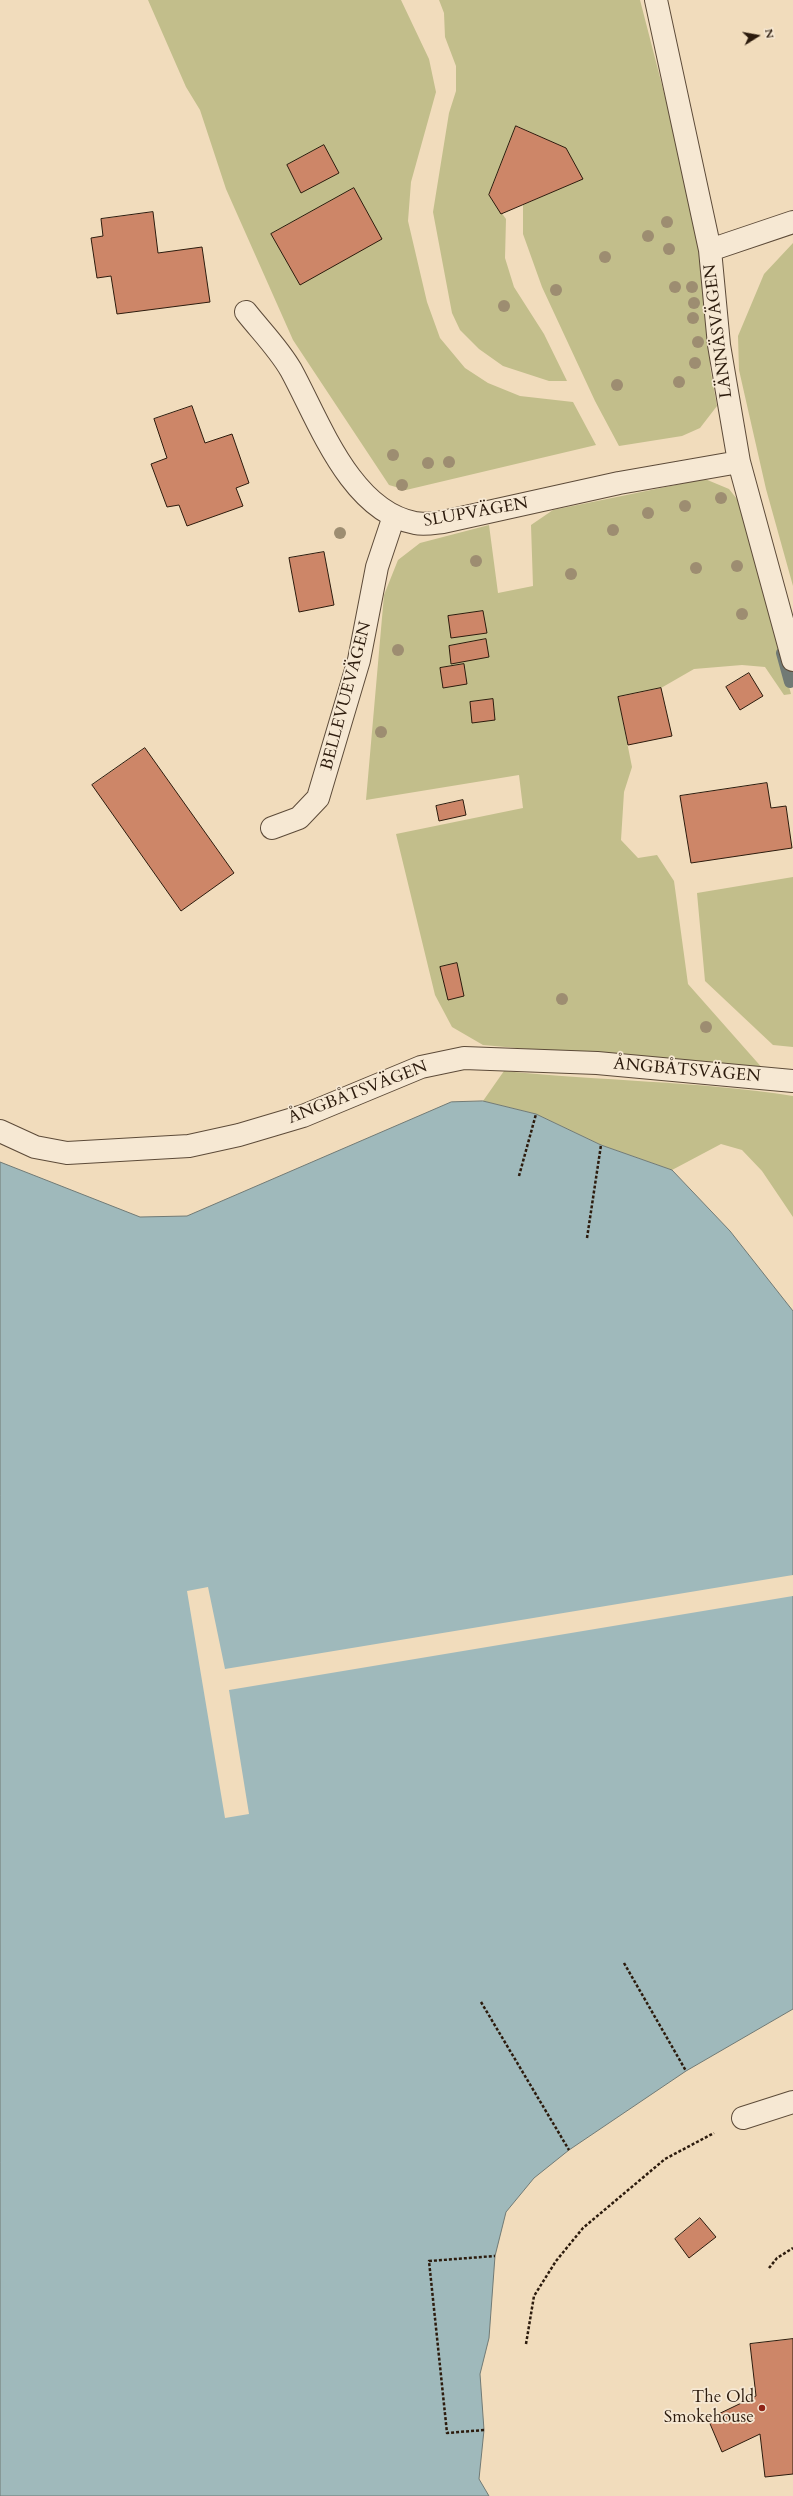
<!DOCTYPE html>
<html>
<head>
<meta charset="utf-8">
<style>
  body { margin:0 }
  #map { position:relative; width:793px; height:2496px; overflow:hidden; background:#f1dcbc; font-family:Cardo,serif }
  canvas { display:block }
  .north { position:absolute; left:737px; top:16px; width:40px; height:40px; -webkit-text-stroke:3px #f6e8d3; paint-order:stroke; rotate:79deg; font-size:11px; font-weight:700; line-height:16px; text-align:center; color:#2c1b0d }
  .north::after { content:''; display:block; margin:auto; width:14px; height:18px; background:#2c1b0d; clip-path:polygon(50% 0,100% 100%,50% 72%,0 100%) }
</style>
</head>
<body>
<div id="map">
<canvas width="793" height="2496"></canvas>
<div class="north">N</div>
</div>
<script>
const ctx = document.querySelector('canvas').getContext('2d');
ctx.lineJoin = 'round';
function fillPath(path, color) {
  ctx.fillStyle = color;
  ctx.fill(path, 'evenodd');
}
function trace(path, color, width, dash) {
  ctx.strokeStyle = color;
  ctx.lineWidth = width;
  ctx.lineCap = dash ? 'butt' : 'round';
  ctx.setLineDash(dash || []);
  ctx.stroke(path);
}
function drawText(font, color, halo, rows, align = 'center') {
  ctx.font = font + ' Cardo,serif';
  ctx.lineWidth = 3.5;
  ctx.setLineDash([]);
  ctx.textBaseline = 'middle';
  ctx.strokeStyle = halo;
  ctx.fillStyle = color;
  for (const [text, x, y, turn = 0] of rows) {
    ctx.save();
    ctx.translate(x, y);
    ctx.rotate((+turn || 0) * Math.PI / 180);
    ctx.textAlign = isNaN(turn) ? turn : align;
    if (halo) ctx.strokeText(text, 0, 0);
    ctx.fillText(text, 0, 0);
    ctx.restore();
  }
}
const green = new Path2D(`
  M148,0H401L429,59L436,92L411,182L408,221L427,302L440,338L465,368L488,383L520,396L573,402L596,445L406,490L389,485L293,340L226,189L200,110L186,87Z
  M439,0H640L693,205L710,324V367L717,406L700,428L682,436L619,446L595,401L542,287L523,234V205L582,179L566,148L517,126L489,195L506,219L505,258L514,287L544,334L567,381H549L503,366L479,349L460,330L452,313L433,212L449,113L456,91V66L445,37L444,13Z
  M793,243V586L766,489L739,370L738,336L764,274Z
  M705,479L729,489L741,504L791,694L784,695L765,667L742,665L694,669L661,688L618,697L632,767L624,792L621,840L638,858L657,855L674,881L688,984L764,1070L483,1045L452,1027L435,995L396,834L523,808L519,775L366,800L384,595L398,560L420,543L489,525L498,593L533,586L531,525L553,510Z
  M793,877V1047L773,1045L705,981L697,893Z
  M504,1071C600,1081 698,1081 793,1096V1217L762,1171L742,1150L721,1144L672,1170L601,1145L536,1114L483,1101Z`);
const water = new Path2D(`
  M483,1101L536,1114L601,1145L672,1170L730,1231L793,1311V2009L686,2071L569,2150L534,2178L506,2212L495,2256L489,2338L480,2374L484,2430L479,2479L489,2496H0V1162L140,1217L187,1216L451,1102Z`);
const pier = new Path2D(`
  M793,1575V1596L229,1690L249,1814L225,1818L187,1591L208,1587L225,1669Z`);
const stream = new Path2D(`
  M782,653L790,682`);
const building = new Path2D(`
  M516,126L566,148L583,179L501,214L489,195Z
  M324,145L339,173L301,193L287,165Z
  M354,188L382,239L300,285L271,234Z
  M153,212L158,253L202,247L210,302L117,314L111,276L97,278L91,238L103,236L101,219Z
  M192,406L205,443L232,434L249,483L236,488L243,506L187,526L179,505L167,507L151,464L167,458L154,419Z
  M324,552L334,605L299,612L289,558Z
  M483,611L487,633L451,638L448,616Z
  M486,639L489,657L451,664L449,646Z
  M464,664L467,684L443,688L440,668Z
  M749,673L763,696L740,710L726,687Z
  M661,688L672,736L628,745L618,697Z
  M493,699L495,720L472,723L470,702Z
  M145,748L234,873L181,911L92,785Z
  M767,783L771,808L786,806L792,848L691,863L680,796Z
  M463,800L466,815L439,821L436,806Z
  M457,963L464,996L448,1000L440,967Z
  M700,2218L716,2237L689,2258L675,2239Z
  M793,2339V2474L765,2477L760,2434L722,2452L708,2419L756,2396L750,2344Z`);
const path = new Path2D(`
  M519,1176L536,1114
  M587,1238L601,1145
  M624,1963L686,2071
  M481,2002L569,2150
  M769,2268L777,2258L793,2248
  M526,2344L534,2296L556,2261L583,2228L665,2159L714,2133
  M484,2430L447,2433L429,2261L495,2256`);
const minor = new Path2D(`
  M656,0L710,250L719,345L739,462L793,660
  M710,250L793,222
  M246,312C261,331 279,349 291,370C319,421 350,511 415,523C424,525 434,523 443,522L619,483L739,462
  M272,828L299,818L318,798L359,660L377,567L394,516
  M0,1131L35,1147L67,1153L189,1146L239,1135L303,1116L421,1067L464,1058L597,1063L793,1081
  M743,2118L793,2102`);
const trees = [
  [667,222],
  [648,236],
  [669,249],
  [605,257],
  [675,287],
  [692,287],
  [556,290],
  [694,303],
  [504,306],
  [693,318],
  [698,342],
  [695,363],
  [679,382],
  [617,385],
  [393,455],
  [449,462],
  [428,463],
  [402,485],
  [721,498],
  [685,506],
  [648,513],
  [613,530],
  [340,533],
  [476,561],
  [737,566],
  [696,568],
  [571,574],
  [742,614],
  [398,650],
  [381,732],
  [562,999],
  [706,1027]
];
const markers = [
  [762,2408,4,"#8f2418"]
];
const streetNames = [
  ["LÄNNÄSVÄGEN",719,331,-97],
  ["SLUPVÄGEN",476,513,-10],
  ["BELLEVUEVÄGEN",347,696,-75],
  ["ÅNGBÅTSVÄGEN",687,1071,5],
  ["ÅNGBÅTSVÄGEN",358,1093,-21]
];
const poiNames = [
  ["The Old",754,2398],
  ["Smokehouse",754,2418]
];
fillPath(green, '#c2be8b');
fillPath(water, '#9fb9bb');
trace(water, '#717a75', 1);
fillPath(pier, '#f1dcbc');
trace(stream, '#717a75', 12);
fillPath(building, '#cd8668');
trace(building, '#2c1b0d', 1);
trace(minor, '#5d4b39', 24);
trace(path, '#2c1b0d', 2.5, [3, 2]);
trace(minor, '#f6e8d3', 22);
ctx.fillStyle = '#9d8d71';
for (const [x, y] of trees) {
  ctx.beginPath();
  ctx.arc(x, y, 6, 0, 2 * Math.PI);
  ctx.fill();
}
for (const [x, y, r, color] of markers) {
  const dot = new Path2D();
  dot.arc(x, y, r, 0, 2 * Math.PI);
  ctx.fillStyle = color;
  ctx.fill(dot);
  trace(dot, '#f6e8d3', 1.5);
}
drawText('17px', '#2c1b0d', '#f6e8d3', streetNames);
drawText('17px', '#2c1b0d', '#f6e8d3', poiNames, 'right');
</script>
</body>
</html>
